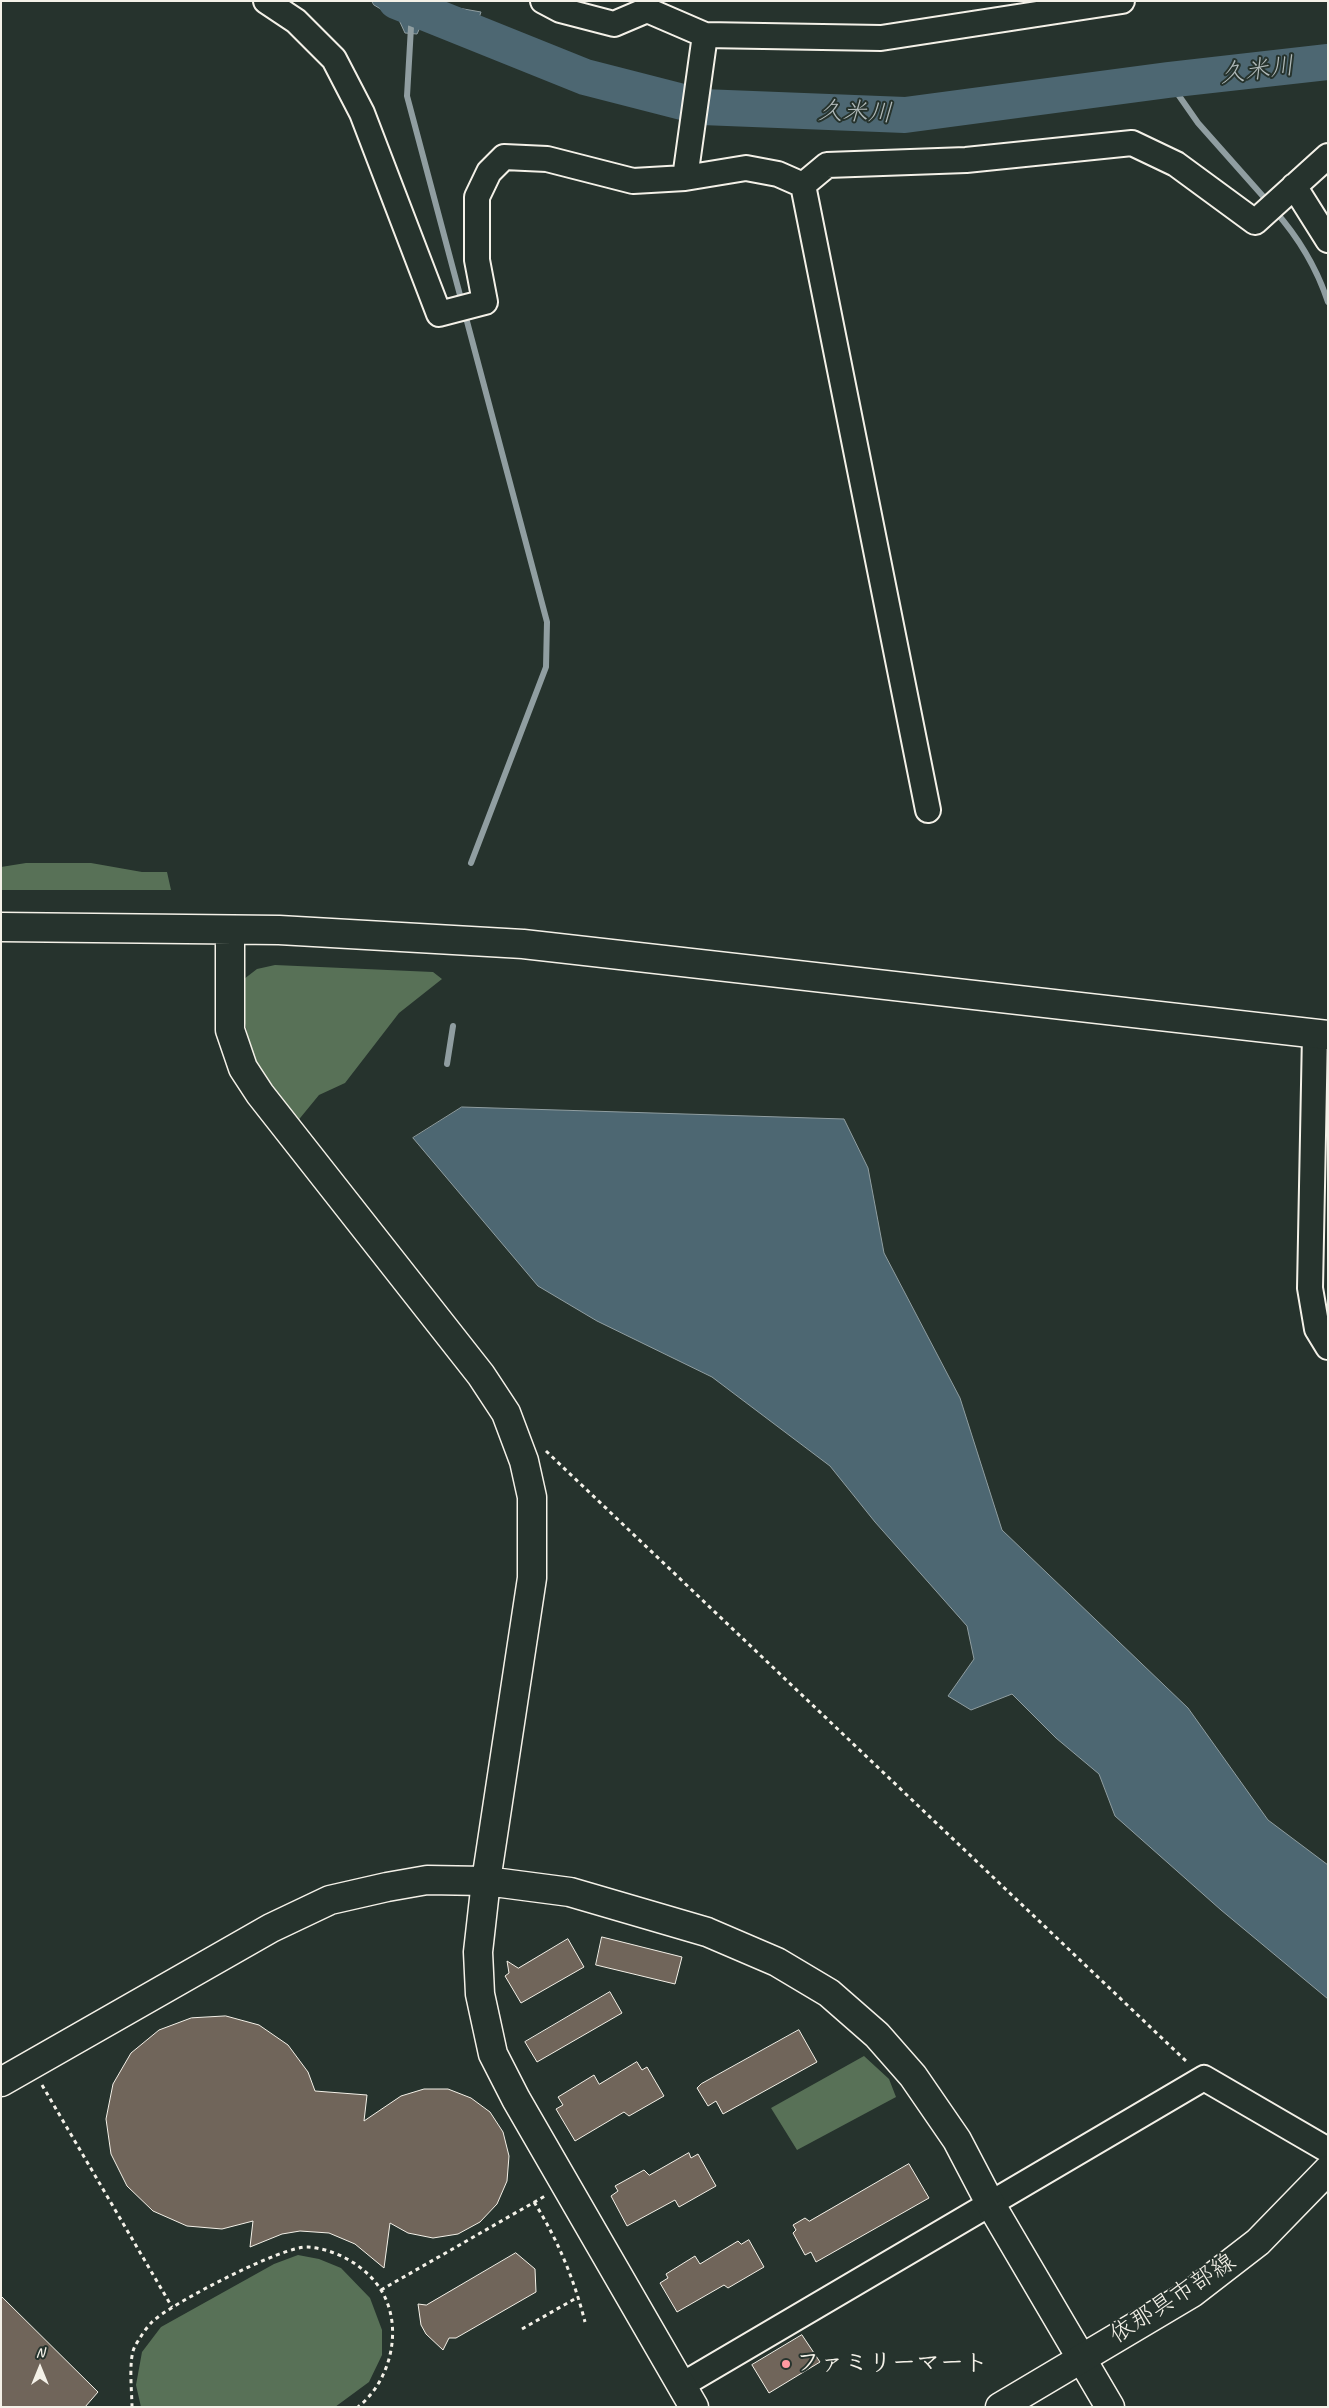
<!DOCTYPE html>
<html>
<head>
<meta charset="utf-8">
<style>
  body { margin:0 }
  #map { position:relative; width:1329px; height:2408px; overflow:hidden; background:#26332d; font-family:Caveat,sans-serif }
  canvas { display:block }
  .frame { position:absolute; inset:0; border:2px solid #f4f1e8; pointer-events:none }
  .north { position:absolute; left:15px; top:2343px; width:50px; height:50px; -webkit-text-stroke:4px #26332d; paint-order:stroke; rotate:0deg; font-size:14px; font-weight:700; line-height:20px; text-align:center; color:#f4f1e8 }
  .north::after { content:''; display:block; margin:auto; width:18px; height:22px; background:#f4f1e8; clip-path:polygon(50% 0,100% 100%,50% 72%,0 100%) }
</style>
</head>
<body>
<div id="map">
<canvas width="1329" height="2408"></canvas>
<div class="frame"></div>
<div class="north">N</div>
</div>
<script>
const ctx = document.querySelector('canvas').getContext('2d');
ctx.lineJoin = 'round';
function fillPath(path, color) {
  ctx.fillStyle = color;
  ctx.fill(path, 'evenodd');
}
function trace(path, color, width, dash) {
  ctx.strokeStyle = color;
  ctx.lineWidth = width;
  ctx.lineCap = dash ? 'butt' : 'round';
  ctx.setLineDash(dash || []);
  ctx.stroke(path);
}
function drawText(font, color, halo, rows, align = 'center') {
  ctx.font = font + ' Caveat,"Klee One",sans-serif';
  ctx.lineWidth = 4;
  ctx.setLineDash([]);
  ctx.textBaseline = 'middle';
  ctx.strokeStyle = halo;
  ctx.fillStyle = color;
  for (const [text, x, y, turn = 0] of rows) {
    ctx.save();
    ctx.translate(x, y);
    ctx.rotate((+turn || 0) * Math.PI / 180);
    ctx.textAlign = isNaN(turn) ? turn : align;
    if (halo) ctx.strokeText(text, 0, 0);
    ctx.fillText(text, 0, 0);
    ctx.restore();
  }
}
const green = new Path2D(`
  M26,863H91L142,872H167L171,890H1V867Z
  M275,965L433,972L442,979L399,1013L345,1083L319,1095L296,1123L254,1062L244,1019V979L257,969Z
  M864,2056L889,2079L896,2097L797,2150L771,2108Z
  M298,2255L319,2259L341,2268L370,2298L382,2330V2355L369,2382L335,2407H141L136,2385L142,2352L161,2327L274,2264Z`);
const water = new Path2D(`
  M372,1H418L481,12L471,41L435,23L423,21L417,34L405,33L399,20L374,5Z
  M462,1107L844,1119L868,1168L884,1253L960,1398L1002,1530L1188,1708L1268,1820L1328,1865V1999L1221,1910L1115,1816L1099,1774L1056,1738L1012,1694L971,1710L948,1696L974,1659L967,1626L875,1522L830,1466L712,1377L597,1321L538,1286L413,1138Z`);
const stream = new Path2D(`
  M411,27L407,96L547,622L546,667L471,863
  M1168,80L1198,123L1269,203
  M1275,211C1298,237 1317,269 1328,302
  M447,1064L453,1026`);
const river = new Path2D(`
  M396,1L585,77L702,107L905,115L1168,80L1328,62`);
const building = new Path2D(`
  M602,1937L682,1957L675,1984L596,1965Z
  M568,1939L584,1967L521,2003L505,1976L509,1973L507,1961L518,1968Z
  M610,1992L622,2013L537,2062L525,2042Z
  M226,2016L259,2025L288,2045L308,2072L315,2091L367,2095L364,2121L401,2096L424,2089H448L471,2098L490,2112L503,2132L509,2156L507,2181L497,2204L480,2222L458,2234L433,2238L408,2233L390,2223L384,2268L355,2244L329,2233L300,2231L282,2234L250,2247L253,2221L222,2229L187,2226L153,2211L127,2186L111,2154L106,2119L113,2084L131,2053L159,2030L191,2018Z
  M799,2030L817,2062L723,2114L716,2101L708,2106L697,2088L701,2084Z
  M637,2062L642,2070L647,2067L664,2096L629,2116L624,2112L575,2141L556,2109L563,2105L558,2097L594,2075L599,2084Z
  M689,2153L691,2158L698,2154L716,2186L679,2207L675,2200L627,2226L611,2196L618,2191L615,2186L644,2170L649,2175Z
  M909,2164L929,2198L816,2262L811,2252L805,2255L793,2233L796,2230L793,2225L805,2218L809,2221Z
  M749,2240L764,2267L728,2288L724,2285L677,2312L660,2283L668,2278L666,2274L695,2256L700,2264L738,2241L741,2244Z
  M516,2253L535,2269L536,2292L456,2338H449L443,2350L426,2334L421,2325L418,2304L426,2305Z
  M1,2296L98,2392L85,2407H1Z
  M802,2335L820,2362L769,2393L752,2365Z`);
const path = new Path2D(`
  M546,1451L1187,2062
  M42,2085L172,2307
  M534,2202C558,2240 574,2279 585,2322
  M381,2290L545,2196
  M522,2329L578,2297
  M132,2407C132,2392 128,2359 135,2346C139,2339 146,2328 152,2322C170,2304 284,2245 308,2247C336,2249 366,2266 381,2290C404,2327 391,2381 358,2407`);
const minor = new Path2D(`
  M266,1L296,21L334,59L362,113L439,314L485,302L477,260V197L489,172L504,157L547,159L633,181L685,178L746,168L778,174L803,185
  M543,1L560,10L614,24L647,10L705,35L881,38L1122,1
  M685,178L705,35
  M803,185L928,810
  M803,185L827,165L966,160L1132,143L1176,164L1255,222L1328,156
  M1294,186L1328,240
  M1315,1034L1310,1288L1317,1329L1328,1347
  M682,2385L1204,2078L1328,2150`);
const tertiary = new Path2D(`
  M1,927L279,930L523,944L1328,1035
  M230,930V1030L243,1068L260,1094L481,1375L506,1413L524,1461L532,1497V1578L486,1881L478,1952L480,1994L493,2054L516,2099L694,2407
  M1,2082L271,1928L330,1900L387,1887L427,1880L486,1881L570,1892L707,1932L777,1962L829,1993L877,2035L913,2076L957,2140L990,2203L1110,2407`);
const secondary = new Path2D(`
  M1000,2407L1192,2293L1258,2242L1328,2170`);
const markers = [
  [786,2364,5,"#ff9aa2"]
];
const streetNames = [
  ["依那具市部線",1173,2299,-33]
];
const poiNames = [
  ["ファミリーマート",796,2364]
];
const waterNames = [
  ["久米川",1257,71,-7],
  ["久米川",855,113,2]
];
fillPath(green, '#587157');
fillPath(water, '#4d6772');
trace(water, '#909ea1', 1);
trace(stream, '#909ea1', 6);
trace(river, '#4d6772', 36);
fillPath(building, '#70655a');
trace(building, '#f4f1e8', 1);
trace(minor, '#f4f1e8', 28);
trace(tertiary, '#f4f1e8', 31);
trace(secondary, '#f4f1e8', 31);
trace(path, '#f4f1e8', 3, [4, 4]);
trace(minor, '#26332d', 24);
trace(tertiary, '#26332d', 28);
trace(secondary, '#26332d', 28);
for (const [x, y, r, color] of markers) {
  const dot = new Path2D();
  dot.arc(x, y, r, 0, 2 * Math.PI);
  ctx.fillStyle = color;
  ctx.fill(dot);
  trace(dot, '#26332d', 2);
}
drawText('24px', '#f4f1e8', '#26332d', streetNames);
drawText('bold 24px', '#f4f1e8', '#26332d', poiNames, 'left');
drawText('italic 25px', '#b1bab9', '#26332d', waterNames);
</script>
</body>
</html>
